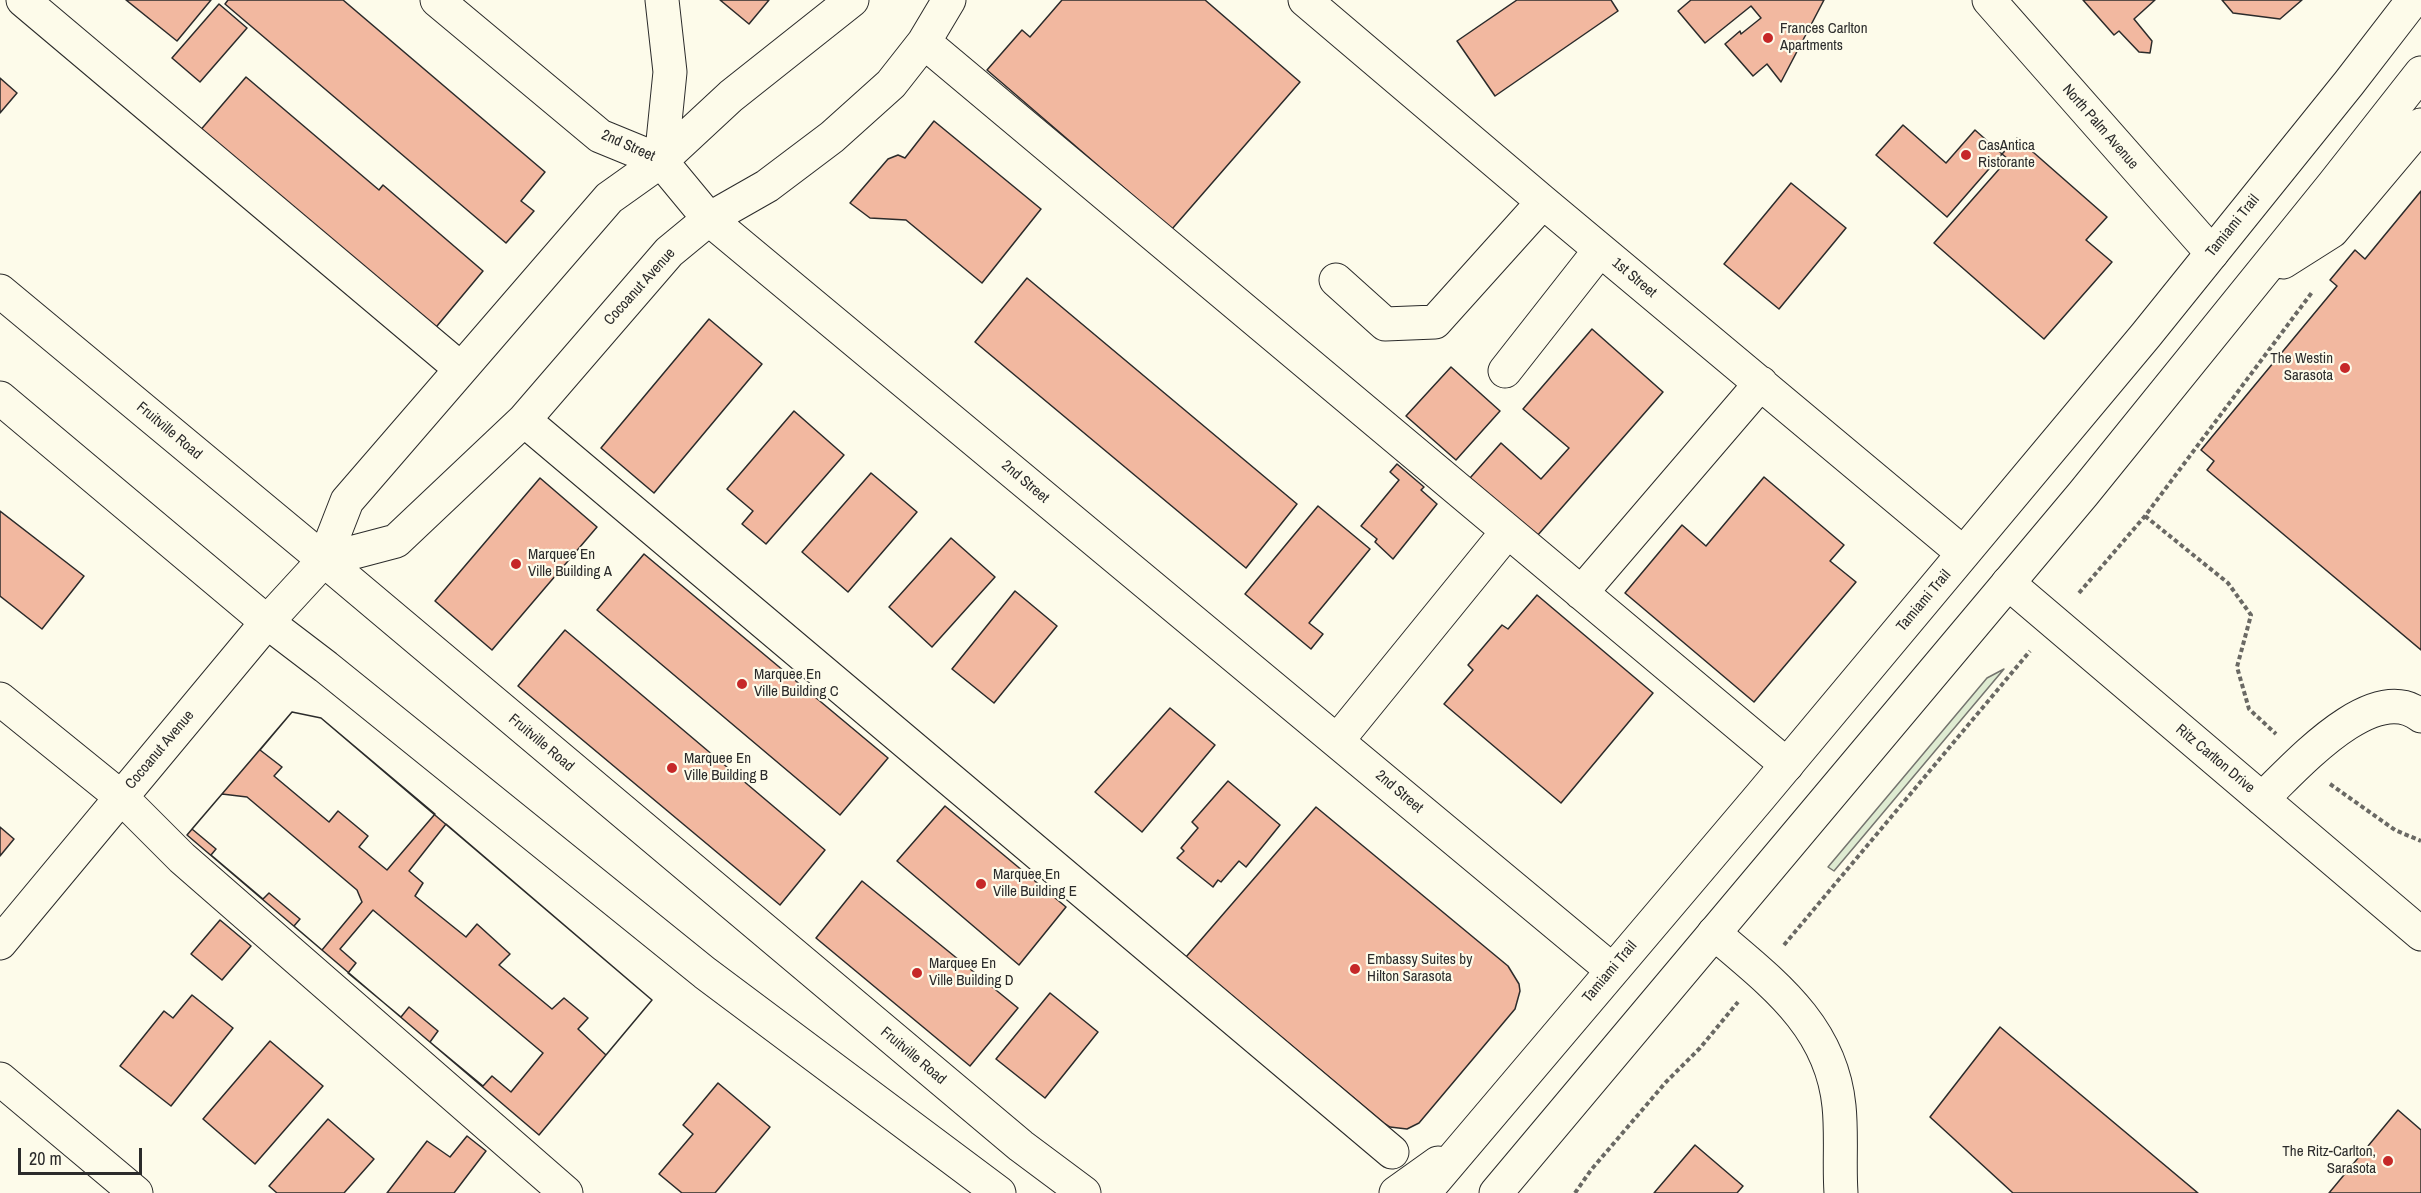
<!DOCTYPE html>
<html>
<head>
<meta charset="utf-8">
<style>
  body { margin:0 }
  #map { position:relative; width:2421px; height:1193px; overflow:hidden; background:#fdfbea; font-family:"Archivo Narrow",sans-serif }
  canvas { display:block }
  .scale { position:absolute; left:18px; top:1148px; width:124px; height:27px; box-sizing:border-box; border:3px solid #2b2b2b; border-top:0; padding-left:8px; font-size:18px; line-height:21px; white-space:nowrap; color:#2b2b2b; -webkit-text-stroke:4px #fdfbea; paint-order:stroke }
</style>
</head>
<body>
<div id="map">
<canvas width="2421" height="1193"></canvas>
<div class="scale">20 m</div>
</div>
<script>
const ctx = document.querySelector('canvas').getContext('2d');
ctx.lineJoin = 'round';
function fillPath(path, color) {
  ctx.fillStyle = color;
  ctx.fill(path, 'evenodd');
}
function trace(path, color, width, dash) {
  ctx.strokeStyle = color;
  ctx.lineWidth = width;
  ctx.lineCap = dash ? 'butt' : 'round';
  ctx.setLineDash(dash || []);
  ctx.stroke(path);
}
function drawText(font, color, halo, rows, align = 'center') {
  ctx.font = font + ' "Archivo Narrow",sans-serif';
  ctx.lineWidth = 4.5;
  ctx.setLineDash([]);
  ctx.textBaseline = 'middle';
  ctx.strokeStyle = halo;
  ctx.fillStyle = color;
  for (const [text, x, y, turn = 0] of rows) {
    ctx.save();
    ctx.translate(x, y);
    ctx.rotate((+turn || 0) * Math.PI / 180);
    ctx.textAlign = isNaN(turn) ? turn : align;
    if (halo) ctx.strokeText(text, 0, 0);
    ctx.fillText(text, 0, 0);
    ctx.restore();
  }
}
const green = new Path2D(`
  M2004,669L1834,871L1828,867L1987,678Z`);
const building = new Path2D(`
  M126,0H211L177,41Z
  M228,0H343L545,172L521,201L534,211L506,243L225,4Z
  M720,0H769L749,24Z
  M1062,0H1205L1300,82L1172,229L987,70L1022,30L1030,37Z
  M1517,0H1611L1618,11L1495,96L1457,41Z
  M1691,0H1824L1781,82L1767,64L1753,76L1725,44L1740,31L1741,34L1761,18L1751,6L1705,43L1678,11Z
  M2083,0H2155L2134,19L2152,41L2150,53L2139,52L2119,31L2114,35Z
  M2222,0H2302L2280,19L2233,13Z
  M219,4L247,28L200,82L172,58Z
  M246,77L379,190L383,185L483,271L432,332L198,133Z
  M0,78L17,93L0,113Z
  M934,121L1041,209L982,283L906,220L870,218L850,203L888,159L898,155L905,158Z
  M1903,125L1946,163L1975,130L2002,154L1947,217L1876,155Z
  M2017,138L2107,217L2086,240L2112,262L2044,339L1934,243L2008,159L2002,154Z
  M1791,183L1846,228L1779,309L1724,264Z
  M2421,191V650L2207,470L2214,461L2201,450L2337,286L2330,280L2355,250L2365,259Z
  M1027,278L1297,504L1246,568L975,342Z
  M709,319L762,364L654,493L601,448Z
  M1592,329L1663,392L1537,536L1470,478L1501,443L1541,479L1569,448L1523,409Z
  M1451,367L1500,411L1456,460L1406,416Z
  M794,411L844,455L766,544L742,524L753,511L727,489Z
  M1397,464L1424,487L1421,490L1437,504L1393,559L1375,542L1377,539L1361,526L1399,480L1390,472Z
  M871,473L917,512L848,592L802,552Z
  M1764,477L1844,545L1830,561L1856,582L1754,702L1625,593L1682,525L1706,546Z
  M540,478L597,527L492,650L435,601Z
  M1318,506L1370,549L1309,623L1323,634L1311,649L1245,594Z
  M0,511L84,576L42,629L0,596Z
  M951,538L995,577L932,647L889,607Z
  M644,554L888,758L840,815L597,610Z
  M1015,591L1057,626L994,703L952,669Z
  M1537,595L1653,693L1561,803L1444,704L1473,670L1468,665L1502,625L1508,629Z
  M565,630L825,850L780,905L518,686Z
  M1170,708L1215,745L1142,832L1095,792Z
  M292,712L321,718L435,814L387,870L359,847L368,836L338,811L329,822L274,776L282,767L260,750Z
  M292,712L321,718L652,1000L539,1135L187,835Z
  M1228,781L1280,825L1246,867L1239,861L1221,882L1218,880L1213,887L1177,858L1184,851L1181,848L1198,828L1192,822Z
  M222,794L247,797L357,890L362,902L322,950L294,926L300,919L269,893L263,899L211,855L216,849L192,829Z
  M945,806L1066,907L1019,965L897,861Z
  M1316,807L1508,966L1519,984L1520,991L1515,1009L1419,1123L1407,1129L1390,1127L1384,1123L1186,957Z
  M446,824L652,1000L606,1055L578,1029L588,1018L564,998L552,1009L499,965L510,954L477,924L466,937L415,896L423,883L409,871Z
  M0,827L14,839L0,856Z
  M862,881L1018,1008L970,1066L816,938Z
  M373,910L543,1053L511,1092L492,1076L483,1086L430,1042L438,1031L409,1007L401,1017L348,973L356,963L340,949Z
  M220,920L251,946L222,980L191,954Z
  M1050,993L1098,1032L1045,1098L996,1059Z
  M192,995L233,1028L171,1106L120,1066L164,1011L173,1018Z
  M2000,1027L2198,1193H2013L1930,1117Z
  M270,1041L323,1086L255,1164L203,1119Z
  M718,1083L770,1127L715,1193H682L659,1174L693,1134L683,1125Z
  M2398,1110L2421,1130V1193H2329Z
  M328,1119L374,1159L344,1193H277L269,1186Z
  M467,1136L486,1151L454,1193H387L427,1141L450,1157Z
  M1695,1145L1743,1186L1737,1193H1654Z`);
const path = new Path2D(`
  M2145,516L2228,583L2251,615L2237,667L2249,709L2276,734
  M2079,593L2145,516L2313,291
  M2330,784L2395,830L2421,841
  M1784,945L2030,651
  M1575,1193L1591,1170L1666,1082L1700,1048L1738,1002`);
const minor = new Path2D(`
  M23,0L461,369
  M437,0L600,136L661,161L709,219L1612,970
  M1305,0L1543,202L1963,553
  M1989,0L2212,253
  M924,42L1787,765
  M661,161L670,72L662,0
  M1336,280L1385,324L1435,322L1543,202
  M1505,371L1600,250
  M524,420L1392,1152
  M324,560L396,541L524,420L669,252L709,219L767,186L832,137L891,84L924,42L949,0
  M2008,583L2421,934
  M1581,593L1761,383
  M0,699L121,797L182,858L566,1193
  M1337,741L1507,532
  M2262,799C2294,769 2373,677 2421,716
  M1714,933C1771,982 1831,1025 1839,1106C1842,1135 1839,1164 1841,1193
  M0,943L267,622L324,560L347,501L609,198L661,161L731,96L852,0
  M0,1079L136,1193`);
const major = new Path2D(`
  M2283,262L2332,231L2421,125
  M0,291L324,560L1021,1146L1084,1193
  M0,398L267,622L326,667L705,973L999,1193
  M1396,1193L1438,1163
  M1424,1193L1759,798L2146,335L2349,83L2413,0
  M1496,1193L2083,494L2333,185L2421,73`);
const markers = [
  [1768,38,6,"#c62828"],
  [1966,155,6,"#c62828"],
  [2345,368,6,"#c62828"],
  [516,564,6,"#c62828"],
  [742,684,6,"#c62828"],
  [672,768,6,"#c62828"],
  [981,884,6,"#c62828"],
  [1355,969,6,"#c62828"],
  [917,973,6,"#c62828"],
  [2388,1161,6,"#c62828"]
];
const poiNames = [
  ["Frances Carlton",1780,29],
  ["Apartments",1780,46],
  ["CasAntica",1978,146],
  ["Ristorante",1978,163],
  ["The Westin",2333,359,"right"],
  ["Sarasota",2333,376,"right"],
  ["Marquee En",528,555],
  ["Ville Building A",528,572],
  ["Marquee En",754,675],
  ["Ville Building C",754,692],
  ["Marquee En",684,759],
  ["Ville Building B",684,776],
  ["Marquee En",993,875],
  ["Ville Building E",993,892],
  ["Embassy Suites by",1367,960],
  ["Hilton Sarasota",1367,977],
  ["Marquee En",929,964],
  ["Ville Building D",929,981],
  ["The Ritz-Carlton,",2376,1152,"right"],
  ["Sarasota",2376,1169,"right"]
];
const streetNames = [
  ["North Palm Avenue",2100,127,49],
  ["2nd Street",628,146,24],
  ["Tamiami Trail",2233,226,-51],
  ["1st Street",1634,278,40],
  ["Cocoanut Avenue",640,287,-48],
  ["Fruitville Road",169,431,40],
  ["2nd Street",1025,482,40],
  ["Tamiami Trail",1924,601,-50],
  ["Fruitville Road",541,743,40],
  ["Cocoanut Avenue",160,750,-50],
  ["Ritz Carlton Drive",2215,759,40],
  ["2nd Street",1399,792,40],
  ["Tamiami Trail",1610,972,-50],
  ["Fruitville Road",913,1056,40]
];
fillPath(green, '#deebd1');
trace(green, '#74746e', 1.5);
fillPath(building, '#f2b8a0');
trace(building, '#2b2b2b', 1.5);
trace(minor, '#2b2b2b', 35);
trace(major, '#2b2b2b', 35);
trace(path, '#6a6964', 4, [4.5, 3]);
trace(minor, '#fdfbea', 33);
trace(major, '#fdfbea', 33);
for (const [x, y, r, color] of markers) {
  const dot = new Path2D();
  dot.arc(x, y, r, 0, 2 * Math.PI);
  ctx.fillStyle = color;
  ctx.fill(dot);
  trace(dot, '#fdfbea', 2);
}
drawText('15px', '#2b2b2b', '#fdfbea', poiNames, 'left');
drawText('15px', '#2b2b2b', '#fdfbea', streetNames);
</script>
</body>
</html>
